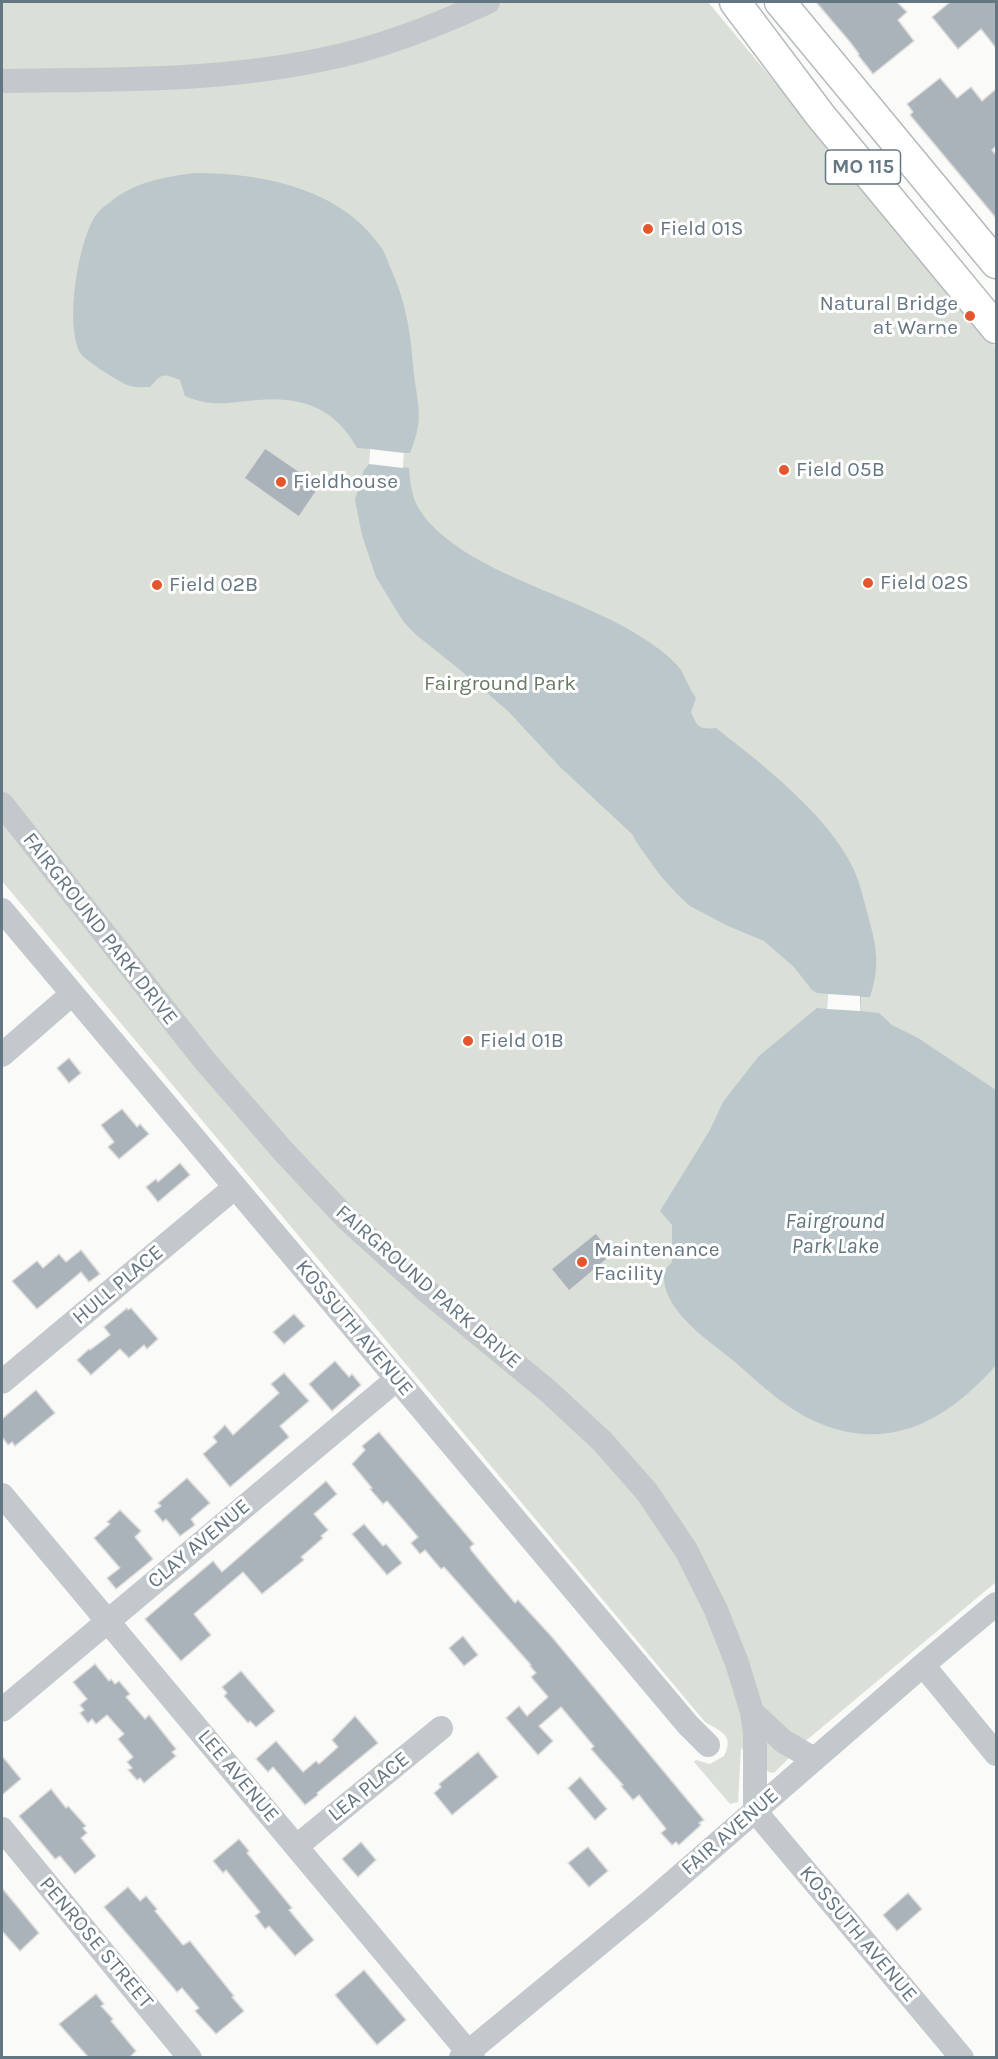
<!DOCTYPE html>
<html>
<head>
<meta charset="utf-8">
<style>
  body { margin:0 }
  #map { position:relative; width:998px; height:2059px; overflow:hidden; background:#fafaf8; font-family:Karla,sans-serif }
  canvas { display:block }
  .frame { position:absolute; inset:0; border:3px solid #657683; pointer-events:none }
</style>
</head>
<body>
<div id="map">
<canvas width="998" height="2059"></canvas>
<div class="frame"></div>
</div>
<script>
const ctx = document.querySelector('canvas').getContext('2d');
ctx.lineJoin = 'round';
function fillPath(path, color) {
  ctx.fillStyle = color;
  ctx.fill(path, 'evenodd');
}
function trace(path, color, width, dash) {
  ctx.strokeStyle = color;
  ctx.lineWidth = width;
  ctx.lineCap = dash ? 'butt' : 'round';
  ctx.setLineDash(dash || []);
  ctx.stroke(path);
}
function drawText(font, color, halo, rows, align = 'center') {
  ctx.font = font + ' Karla,sans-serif';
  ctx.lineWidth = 6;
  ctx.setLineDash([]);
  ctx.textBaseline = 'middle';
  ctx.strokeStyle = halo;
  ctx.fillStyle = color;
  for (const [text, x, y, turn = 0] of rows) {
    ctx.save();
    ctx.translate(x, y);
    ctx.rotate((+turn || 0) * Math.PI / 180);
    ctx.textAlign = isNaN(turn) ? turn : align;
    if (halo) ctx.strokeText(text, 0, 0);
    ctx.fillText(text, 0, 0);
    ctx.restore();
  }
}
const green = new Path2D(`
  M2,2H708L996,348V1582L808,1739L774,1773L769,1772L741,1748L738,1802L730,1804L694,1762L696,1760L710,1764L724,1756C735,1735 720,1731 705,1722L2,881Z`);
const water = new Path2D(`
  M195,173C261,173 340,188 380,246C385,252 387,260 390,267C405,299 410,329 413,364C416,403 426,415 410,453H404L403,467L409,468C410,482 412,500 421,512C464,574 583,596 646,640C658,648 672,658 681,670C686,679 690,690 696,698L691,712C697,727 700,730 716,728C762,764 828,815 853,868C860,883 863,897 867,912C876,944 881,965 870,997H861L860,1011L879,1013L892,1025L918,1038L996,1090V1365C942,1427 877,1458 799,1413C776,1399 755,1380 735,1362C711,1342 677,1321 666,1290C664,1284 664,1278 663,1272L672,1262V1225L660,1211L710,1130L723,1102L733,1089L759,1056L817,1008L827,1009L828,994L817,993L812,990L794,967L764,941L728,926L690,906L677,894L660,875L637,843L632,834L560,767L508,711L459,669L415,634L403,621L376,577L362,535L355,500L364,470L369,464L370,449L357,448C335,408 302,396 258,400C230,402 213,408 185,396L180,380C162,373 162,373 150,387C142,387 134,388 127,385C118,381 86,361 81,354C64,327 78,241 96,215C99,210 105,206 109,203C134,182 164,177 195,173Z`);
const pier = new Path2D(`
  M370,449L404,453L403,468L369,464Z
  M828,994L860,996V1011L827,1009Z`);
const building = new Path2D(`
  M816,2H897L907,12L898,20L914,41L873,74L858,55L859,54L850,42Z
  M950,2H996V48L981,29L958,49L932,17Z
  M940,78L957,98L971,87L982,101L996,89V146L992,150L996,155V218L910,115L913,112L907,104Z
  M265,448L320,486L299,517L244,478Z
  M69,1058L81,1073L69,1083L57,1068Z
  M122,1109L137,1127L140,1124L149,1134L119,1159L108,1147L114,1142L101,1125Z
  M180,1163L190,1175L158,1202L146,1187L156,1179L158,1182Z
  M596,1233L613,1254L569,1291L551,1269Z
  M81,1250L100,1274L89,1282L81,1272L37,1309L12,1281L37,1261L43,1268L59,1254L66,1262Z
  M127,1308L128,1310L131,1308L158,1339L147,1349L144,1345L129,1358L120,1349L91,1375L77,1360L89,1349L90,1350L110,1335L104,1327Z
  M294,1314L305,1326L284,1344L273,1332Z
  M335,1361L349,1377L352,1374L361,1385L332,1411L309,1384Z
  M284,1373L309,1401L280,1426L289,1437L230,1487L203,1454L217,1442L213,1437L225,1425L233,1435L279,1393L271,1384Z
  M36,1390L55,1413L15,1446L12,1442L8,1445L2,1437V1419Z
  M379,1432L474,1544L470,1547L471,1550L489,1572L515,1603L518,1600L552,1637L704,1820L699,1823L701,1825L679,1845L676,1842L672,1845L661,1833L666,1829L663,1825L639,1795L633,1800L621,1786L623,1785L591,1749L594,1746L592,1744L561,1707L539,1726L553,1741L538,1755L506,1718L519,1706L527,1716L548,1697L531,1677L536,1673L530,1666L531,1665L444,1567L441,1569L425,1550L420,1554L411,1543L418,1537L387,1501L383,1504L370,1489L372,1488L352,1464L365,1450L362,1446Z
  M187,1478L210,1503L191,1519L195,1525L180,1536L166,1519L163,1522L154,1511L161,1506L158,1503Z
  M326,1481L337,1494L314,1514L328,1530L321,1536L323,1538L301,1557L304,1560L262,1594L243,1572L194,1614L211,1635L181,1661L145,1619L213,1561L222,1572Z
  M120,1510L141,1531L135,1537L153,1559L116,1589L107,1578L120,1568L94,1538L110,1524L107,1522Z
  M364,1524L383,1546L386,1544L402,1563L387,1575L352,1534Z
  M463,1636L478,1655L464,1666L449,1648Z
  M95,1664L109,1681L111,1679L115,1684L119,1681L130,1694L126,1697L145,1719L149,1715L176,1749L172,1752L176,1756L144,1783L140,1778L137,1780L128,1770L132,1768L127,1762L133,1757L118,1739L124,1734L107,1715L96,1724L92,1719L88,1723L80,1713L84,1710L80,1705L87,1699L73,1682Z
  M241,1671L275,1711L256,1727L250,1721L248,1723L224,1696L227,1693L222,1687Z
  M355,1716L378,1743L317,1793L318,1795L305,1805L273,1767L268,1772L256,1759L276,1741L303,1772L316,1761L319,1764L338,1747L332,1740Z
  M478,1752L498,1777L452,1815L434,1793L441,1787L439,1784Z
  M2,1756L21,1779L2,1795Z
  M580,1777L607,1809L595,1820L568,1788Z
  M51,1789L66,1808L68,1806L86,1826L83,1828L87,1833L81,1838L96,1856L75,1874L60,1856L55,1859L19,1816Z
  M239,1839L249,1851L247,1853L292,1908L289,1910L314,1940L295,1956L269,1926L265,1929L255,1916L260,1912L226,1870L223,1873L213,1861Z
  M361,1842L376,1860L358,1877L342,1859Z
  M588,1847L608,1871L589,1887L568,1863Z
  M128,1887L140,1901L146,1896L157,1909L155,1911L183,1945L190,1941L234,1996L232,1997L244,2011L216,2034L195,2011L199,2008L182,1988L177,1992L104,1907Z
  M2,1888L39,1933L20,1951L2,1931Z
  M908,1893L922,1909L897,1931L883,1915Z
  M364,1970L406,2020L377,2045L335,1995Z
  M96,1994L104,2004L101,2006L113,2019L111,2021L136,2051L129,2058H89L59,2024Z`);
const minor = new Path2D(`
  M2,81C108,79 215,82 320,60C378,49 435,26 488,2
  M2,804L205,1061L284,1152L346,1218L429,1293L548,1391L602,1441L647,1492L686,1550L716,1610L737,1663L752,1712L755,1733V1811L962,2058
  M2,910L688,1725L708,1745
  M2,1055L72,994
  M2,1382L234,1188
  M2,1495L473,2058
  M923,1665L996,1754
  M2,1710L397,1379
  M752,1712L783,1741L814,1759
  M2,1829L190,2058
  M297,1846L441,1728
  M461,2058L650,1902L923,1665L996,1604`);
const major = new Path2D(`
  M735,2L820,115L996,328
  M780,2L996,263`);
const markers = [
  [648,229,6,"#e4572e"],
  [970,316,6,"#e4572e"],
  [784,470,6,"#e4572e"],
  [281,482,6,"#e4572e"],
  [868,583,6,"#e4572e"],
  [157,585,6,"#e4572e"],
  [468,1041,6,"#e4572e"],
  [582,1262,6,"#e4572e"]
];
const shields = [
  [863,167,75]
];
const shieldNames = [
  ["MO 115",863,167]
];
const poiNames = [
  ["Field 01S",660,229],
  ["Natural Bridge",958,304,"right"],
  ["at Warne",958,328,"right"],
  ["Field 05B",796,470],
  ["Fieldhouse",293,482],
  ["Field 02S",880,583],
  ["Field 02B",169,585],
  ["Field 01B",480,1041],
  ["Maintenance",594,1250],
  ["Facility",594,1274]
];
const parkNames = [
  ["Fairground Park",500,684]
];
const streetNames = [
  ["FAIRGROUND PARK DRIVE",100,929,52],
  ["HULL PLACE",118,1285,-40],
  ["FAIRGROUND PARK DRIVE",428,1287,41],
  ["KOSSUTH AVENUE",354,1328,50],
  ["CLAY AVENUE",199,1544,-40],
  ["LEE AVENUE",238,1776,50],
  ["LEA PLACE",369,1787,-39],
  ["FAIR AVENUE",730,1832,-41],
  ["KOSSUTH AVENUE",858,1934,50],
  ["PENROSE STREET",96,1943,50]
];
const waterNames = [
  ["Fairground",835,1222],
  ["Park Lake",835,1247]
];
fillPath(green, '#dadfd7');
fillPath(water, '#bbc7cb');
fillPath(pier, '#fafaf8');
fillPath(building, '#aab3b9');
trace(building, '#dcdcda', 1.5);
trace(major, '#b5babe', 33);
trace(minor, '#c3c8cc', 24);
trace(major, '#fff', 30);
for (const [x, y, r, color] of markers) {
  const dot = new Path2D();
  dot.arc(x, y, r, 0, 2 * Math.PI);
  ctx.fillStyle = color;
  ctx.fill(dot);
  trace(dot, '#fff', 2);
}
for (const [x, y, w] of shields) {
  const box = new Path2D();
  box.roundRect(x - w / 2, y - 17, w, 34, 4.5);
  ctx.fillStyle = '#fff';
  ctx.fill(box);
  trace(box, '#657683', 1.5);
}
drawText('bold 20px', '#657683', null, shieldNames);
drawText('21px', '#657683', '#fff', poiNames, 'left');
drawText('21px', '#687a64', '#fff', parkNames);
drawText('21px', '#657683', '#fff', streetNames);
drawText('italic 22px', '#60757c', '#fff', waterNames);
</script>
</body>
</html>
